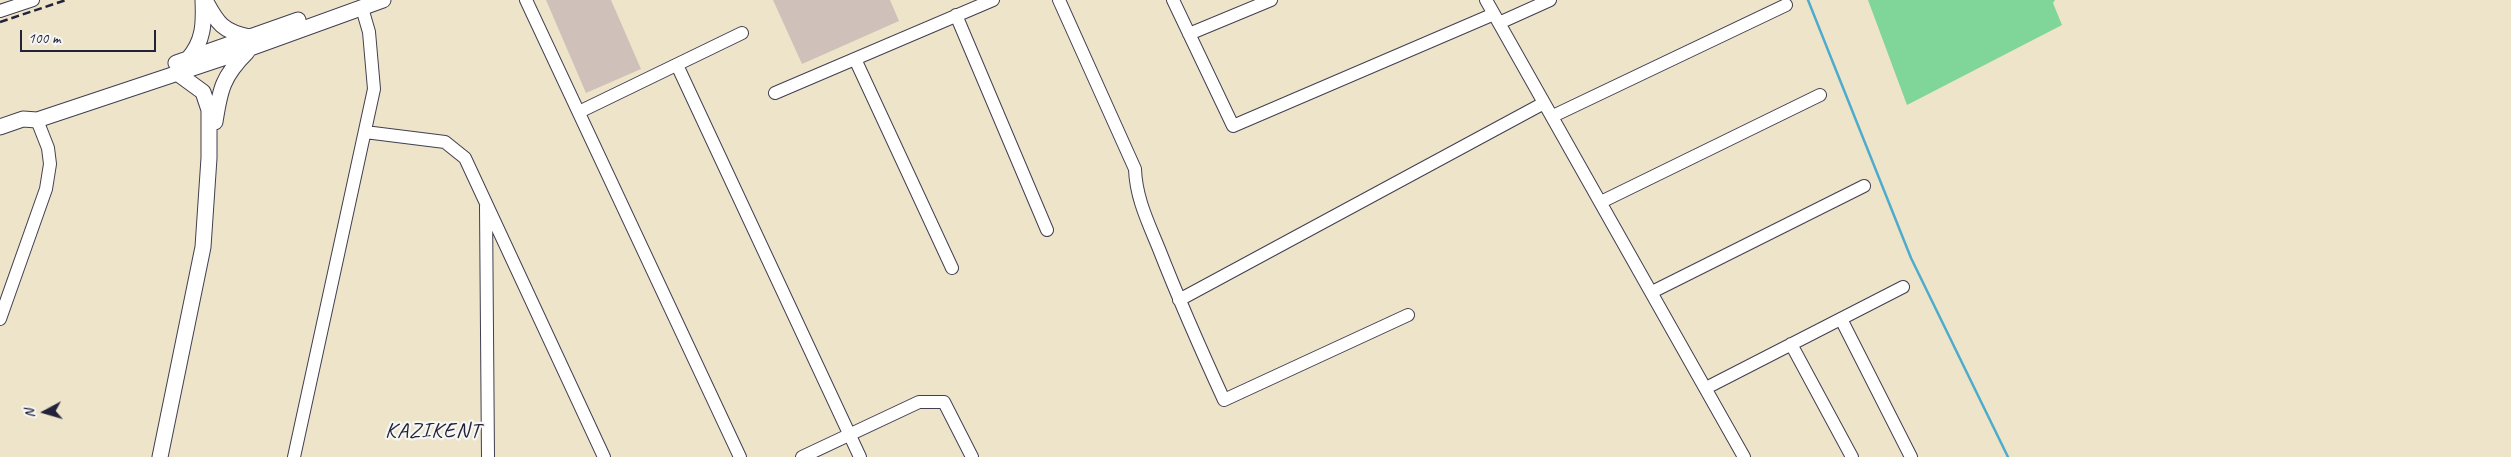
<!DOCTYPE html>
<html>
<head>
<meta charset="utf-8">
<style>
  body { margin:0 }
  #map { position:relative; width:2511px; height:457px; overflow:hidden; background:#eee4c9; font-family:Caveat,sans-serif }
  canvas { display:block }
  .north { position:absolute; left:20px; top:387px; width:50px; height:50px; -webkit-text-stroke:4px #f6f6f2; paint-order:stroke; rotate:264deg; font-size:14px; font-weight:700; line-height:20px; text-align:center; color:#22223b }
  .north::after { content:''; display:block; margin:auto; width:18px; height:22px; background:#22223b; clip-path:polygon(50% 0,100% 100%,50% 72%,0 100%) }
  .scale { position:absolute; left:20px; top:30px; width:136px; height:22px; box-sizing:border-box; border:2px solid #22223b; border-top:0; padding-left:6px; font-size:15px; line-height:18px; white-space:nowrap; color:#22223b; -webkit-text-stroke:4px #f6f6f2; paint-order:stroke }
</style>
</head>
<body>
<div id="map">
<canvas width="2511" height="457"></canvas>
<div class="north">N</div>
<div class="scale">100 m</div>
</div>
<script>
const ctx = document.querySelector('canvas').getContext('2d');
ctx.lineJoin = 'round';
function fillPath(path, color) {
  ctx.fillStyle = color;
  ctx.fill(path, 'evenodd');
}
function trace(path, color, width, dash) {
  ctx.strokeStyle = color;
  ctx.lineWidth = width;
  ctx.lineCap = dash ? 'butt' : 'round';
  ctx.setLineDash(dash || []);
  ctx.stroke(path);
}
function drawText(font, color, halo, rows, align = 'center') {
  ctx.font = font + ' Caveat,sans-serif';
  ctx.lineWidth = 4.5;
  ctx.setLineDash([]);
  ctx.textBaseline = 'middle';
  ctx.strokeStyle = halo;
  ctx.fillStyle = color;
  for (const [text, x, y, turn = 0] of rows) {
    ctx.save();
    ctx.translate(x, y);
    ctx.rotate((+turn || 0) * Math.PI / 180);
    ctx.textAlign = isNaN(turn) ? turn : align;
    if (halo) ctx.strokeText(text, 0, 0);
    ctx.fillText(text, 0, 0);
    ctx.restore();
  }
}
const industrial = new Path2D(`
  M546,0H611L641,69L586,93Z
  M773,0H890L899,21L802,64Z`);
const green = new Path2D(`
  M1868,0H2055L2053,3L2062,25L1907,105Z`);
const stream = new Path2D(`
  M1808,0L1911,258L2008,457`);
const minor = new Path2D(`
  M526,0L740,457
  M1059,0L1135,169C1136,198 1148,222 1159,249C1179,300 1201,350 1224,400L1408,315
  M1173,0L1233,126L1494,14
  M1486,0L1744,457
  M0,11L33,0
  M956,15L1047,230
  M1499,23L1550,0
  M1189,34L1271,0
  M855,59L952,268
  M677,65L860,457
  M775,93L993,0
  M579,112L742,33
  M1553,116L1786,5
  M365,132L445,142L465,158L604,457
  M1601,202L1820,95
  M486,206L488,457
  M1652,292L1864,186
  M1179,300L1544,103
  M0,319L46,189L50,164L48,148L37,120
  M1841,319L1911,457
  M1791,344L1852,457
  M1706,388L1903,287
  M294,457L374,89L369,32L362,8
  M802,457L919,402H944L972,457`);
const major = new Path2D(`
  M205,0C217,23 223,32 250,37
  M188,59C204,41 204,23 203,0
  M176,63L298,20
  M215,122C220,89 223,76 247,52
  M0,127L23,119L37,120L220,59L383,0
  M160,457L203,247L209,158V110L203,92L177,73`);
const rail = new Path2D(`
  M0,22L66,0`);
const quarterNames = [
  ["KAZIKENT",433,431]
];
fillPath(industrial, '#cfc1ba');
fillPath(green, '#80d598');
trace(stream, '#4daccc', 2.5);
trace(minor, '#413f50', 14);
trace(major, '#413f50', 17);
trace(minor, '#fff', 12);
trace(major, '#fff', 15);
trace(rail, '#22223b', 2.5, [8, 4]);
ctx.letterSpacing = '1px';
drawText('22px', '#22223b', '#f6f6f2', quarterNames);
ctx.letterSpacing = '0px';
</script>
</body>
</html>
